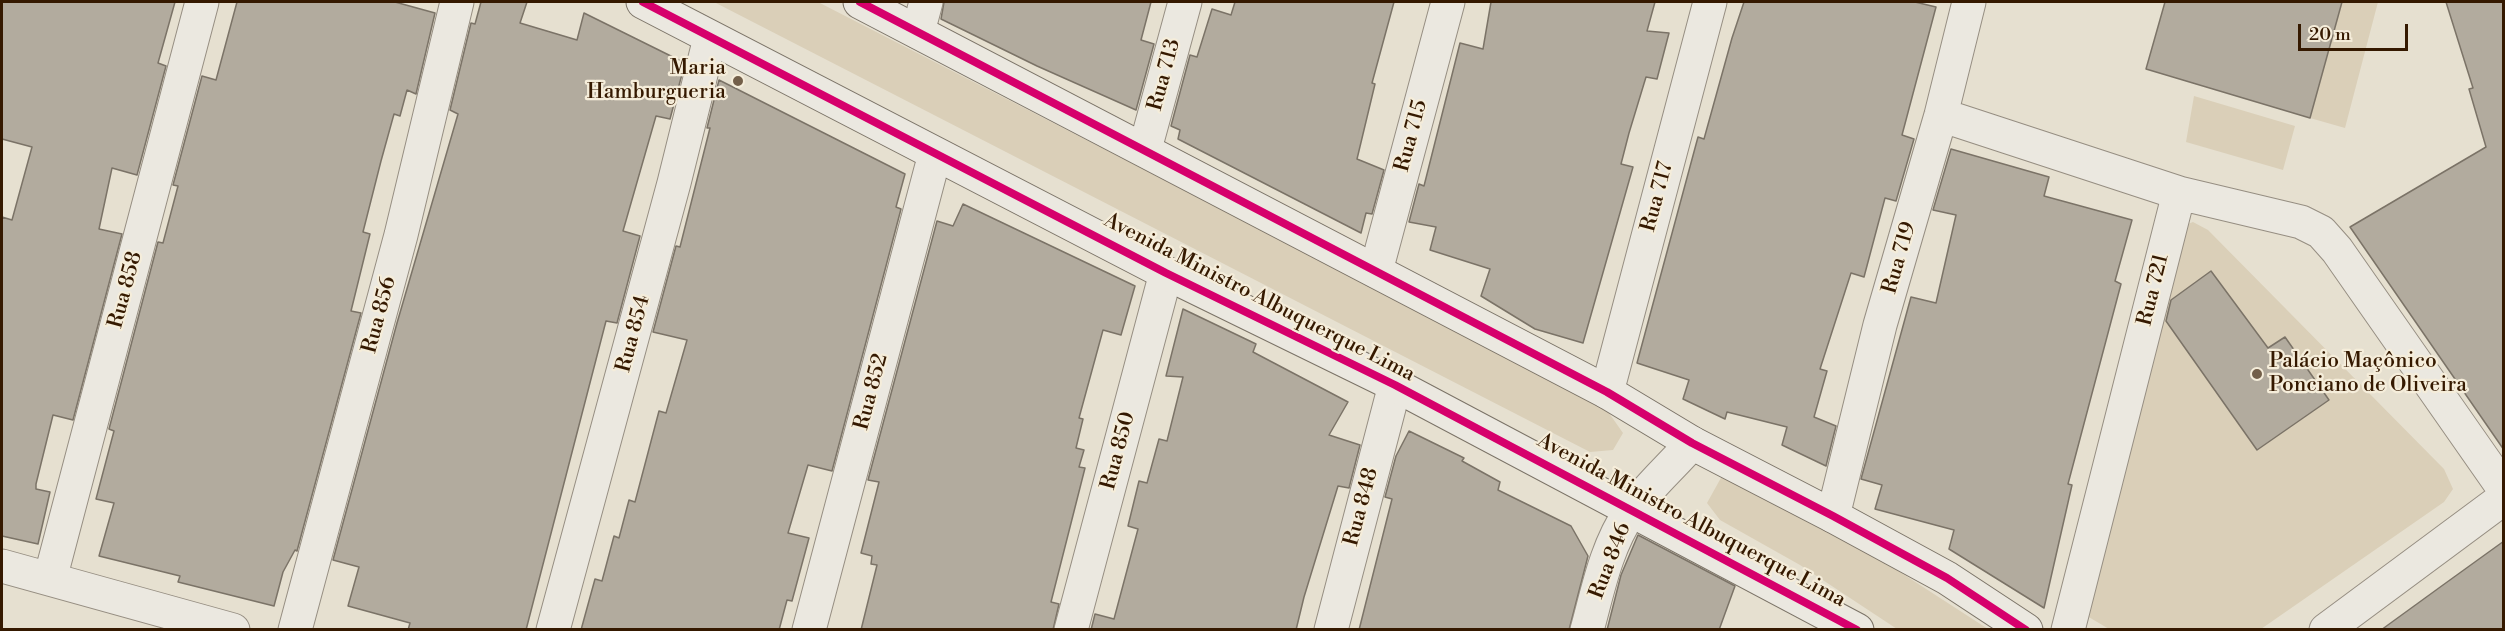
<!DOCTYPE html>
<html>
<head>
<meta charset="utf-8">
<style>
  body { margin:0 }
  #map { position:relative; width:2505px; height:631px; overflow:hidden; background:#e6e0d0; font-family:"Libre Bodoni",serif }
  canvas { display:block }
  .frame { position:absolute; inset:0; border:3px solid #351900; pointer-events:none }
  .scale { position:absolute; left:2298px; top:24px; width:110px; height:27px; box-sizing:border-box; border:3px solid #351900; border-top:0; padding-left:8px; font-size:18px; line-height:21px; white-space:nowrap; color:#351900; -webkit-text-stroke:4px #f5edda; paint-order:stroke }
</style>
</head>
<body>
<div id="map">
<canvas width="2505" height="631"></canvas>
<div class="frame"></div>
<div class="scale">20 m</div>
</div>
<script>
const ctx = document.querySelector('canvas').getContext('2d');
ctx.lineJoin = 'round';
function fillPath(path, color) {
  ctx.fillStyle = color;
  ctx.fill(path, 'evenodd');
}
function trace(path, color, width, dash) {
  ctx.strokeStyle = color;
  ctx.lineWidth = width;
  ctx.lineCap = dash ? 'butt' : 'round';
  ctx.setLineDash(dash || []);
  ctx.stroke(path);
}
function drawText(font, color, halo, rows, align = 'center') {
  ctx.font = font + ' "Libre Bodoni",serif';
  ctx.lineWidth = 4.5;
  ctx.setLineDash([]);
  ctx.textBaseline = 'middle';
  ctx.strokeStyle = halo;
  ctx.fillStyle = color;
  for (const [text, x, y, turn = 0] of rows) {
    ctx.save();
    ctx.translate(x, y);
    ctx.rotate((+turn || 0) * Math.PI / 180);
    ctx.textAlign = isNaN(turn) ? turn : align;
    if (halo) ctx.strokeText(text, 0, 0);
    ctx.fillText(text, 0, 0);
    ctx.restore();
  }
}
const green = new Path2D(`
  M714,2H818L1604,406L1623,433L1613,450L1590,452Z
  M2342,2H2378L2345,128L2310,118Z
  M2194,96L2295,126L2283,170L2186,142Z
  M2193,222L2208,230L2444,469L2453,489L2444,502L2261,629H2109L2087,616L2180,227Z
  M1722,476L1852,541L1988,629H1897L1800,565L1720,520L1707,503Z`);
const building = new Path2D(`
  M2,2H175L158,63L166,66L137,175L112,168L99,229L122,234L73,420L53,415L36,484V489L50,492L38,544L2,536V217L12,220L32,147L2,139Z
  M237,2H395L435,13L416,94L407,90L400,116L394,114L381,161L363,232L370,234L351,311L361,313L297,551L295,550L283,572L274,606L178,582L180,576L99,556L114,503L96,499L114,431L109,429L158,242L163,243L178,186L173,185L202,76L216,80Z
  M481,2H527L520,23L577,40L584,13L685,63L670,119L656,116L623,231L640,236L617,323L606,321L526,630H408L410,623L348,606L359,567L333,560L397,323L458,114L450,110L471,23L475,24Z
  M944,2H1151L1141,40L1154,44L1136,110L1037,66L941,19Z
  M1235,2H1394L1372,83L1375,84L1357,159L1384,170L1372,214L1366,213L1361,233L1178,139L1180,130L1171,126L1190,55L1197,57L1212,9L1231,15Z
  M1491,2H1655L1647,31L1669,33L1657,79L1646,77L1629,133L1621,164L1633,167L1583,343L1535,329L1481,296L1490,269L1430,250L1436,227L1409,222L1419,184L1424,186L1460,43L1483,49Z
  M1744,2H1915L1936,7L1902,135L1914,139L1896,201L1885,198L1864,277L1851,273L1820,369L1827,371L1814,417L1836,426L1826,466L1782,445L1787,427L1727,412L1725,419L1683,399L1689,380L1637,363L1698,137L1704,139L1732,38Z
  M2165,2H2342L2310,118L2146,69Z
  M2446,2H2504V450L2350,227L2486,147L2469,89L2473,88Z
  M719,80L905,174L896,207L901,209L832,471L808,465L788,533L809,538L792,601L787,600L779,630H581L595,579L602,581L614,536L619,538L629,500L635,502L659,411L666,413L687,340L653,332L676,246L680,247L710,128H707Z
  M1951,149L2049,177L2044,196L2132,220L2115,281L2121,284L2068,484L2072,485L2044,608L1949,549L1954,530L1875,509L1882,485L1861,479L1911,297L1936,303L1956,215L1933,210Z
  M963,204L1135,286L1121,335L1103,330L1079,418L1083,419L1076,448L1084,450L1079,467L1085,468L1051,602L1059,604L1053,630H861L877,565L871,564L872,556L861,553L879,482L868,480L937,221L953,226Z
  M2211,271L2268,348L2285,337L2329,400L2257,450L2166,321L2171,300Z
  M1183,309L1256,344L1253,352L1348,402L1329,435L1360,445L1349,488L1338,486L1304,597L1296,630H1091L1095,614L1114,619L1138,529L1128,526L1139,481L1147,483L1159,439L1167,441L1183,377L1166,376Z
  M1409,431L1464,458L1462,461L1500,482L1498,490L1571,526L1588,556L1569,630H1359L1392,499L1385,497L1396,456Z
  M1638,535L1735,586L1719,630H1607L1621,575Z
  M2504,541V630H2381L2443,585Z`);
const street = new Path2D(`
  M918,32L926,2
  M1941,115L2179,193L2068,630
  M1145,149L1185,2
  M2179,193L2301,222L2321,232L2337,250L2504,489
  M1376,271L1448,2
  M1607,392L1710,2
  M1833,516L1880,325L1941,115L1969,2
  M2,566L233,630
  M50,579L202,2
  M295,630L401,235L457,2
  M553,630L674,183L710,38
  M809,630L935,154
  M1071,630L1166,273
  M1331,630L1395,385
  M1587,630C1598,590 1606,547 1630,512C1647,488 1672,466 1692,443
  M2326,630L2504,498`);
const secondary = new Path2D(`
  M643,2L1166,273L1395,385L1857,630
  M860,2L1607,392L1692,443L1833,516L1947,578L2026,630`);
const cycleway = new Path2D(`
  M643,2L1166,273L1395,385L1857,630
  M860,2L1607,392L1692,443L1833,516L1947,578L2026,630`);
const markers = [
  [738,81,6,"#735f49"],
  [2257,374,6,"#735f49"]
];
const poiNames = [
  ["Maria",726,69],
  ["Hamburgueria",726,93],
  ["Palácio Maçônico",2269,362,"left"],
  ["Ponciano de Oliveira",2269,386,"left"]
];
const streetNames = [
  ["Rua 713",1165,75,-75],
  ["Rua 715",1412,136,-75],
  ["Rua 717",1658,197,-75],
  ["Rua 719",1900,258,-74],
  ["Rua 858",126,290,-75],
  ["Rua 721",2154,290,-76],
  ["Avenida Ministro Albuquerque Lima",1259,298,27],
  ["Rua 856",380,315,-75],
  ["Rua 854",634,334,-75],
  ["Rua 852",872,392,-75],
  ["Rua 850",1119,451,-75],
  ["Rua 848",1362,507,-75],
  ["Avenida Ministro Albuquerque Lima",1691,521,28],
  ["Rua 846",1611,561,-69]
];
fillPath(green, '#dacfb8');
fillPath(building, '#b2ab9e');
trace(building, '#7b7367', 1.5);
trace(street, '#968e82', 35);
trace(secondary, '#7b7367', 35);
trace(street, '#ebe8e0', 33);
trace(secondary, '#ebe8e0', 33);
trace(cycleway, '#d6006c', 8);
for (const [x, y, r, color] of markers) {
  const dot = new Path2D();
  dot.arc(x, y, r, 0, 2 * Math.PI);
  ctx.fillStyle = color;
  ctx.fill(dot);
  trace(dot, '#f5edda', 2);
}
drawText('21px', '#351900', '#f5edda', poiNames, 'right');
drawText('21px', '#351900', '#f5edda', streetNames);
</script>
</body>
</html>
